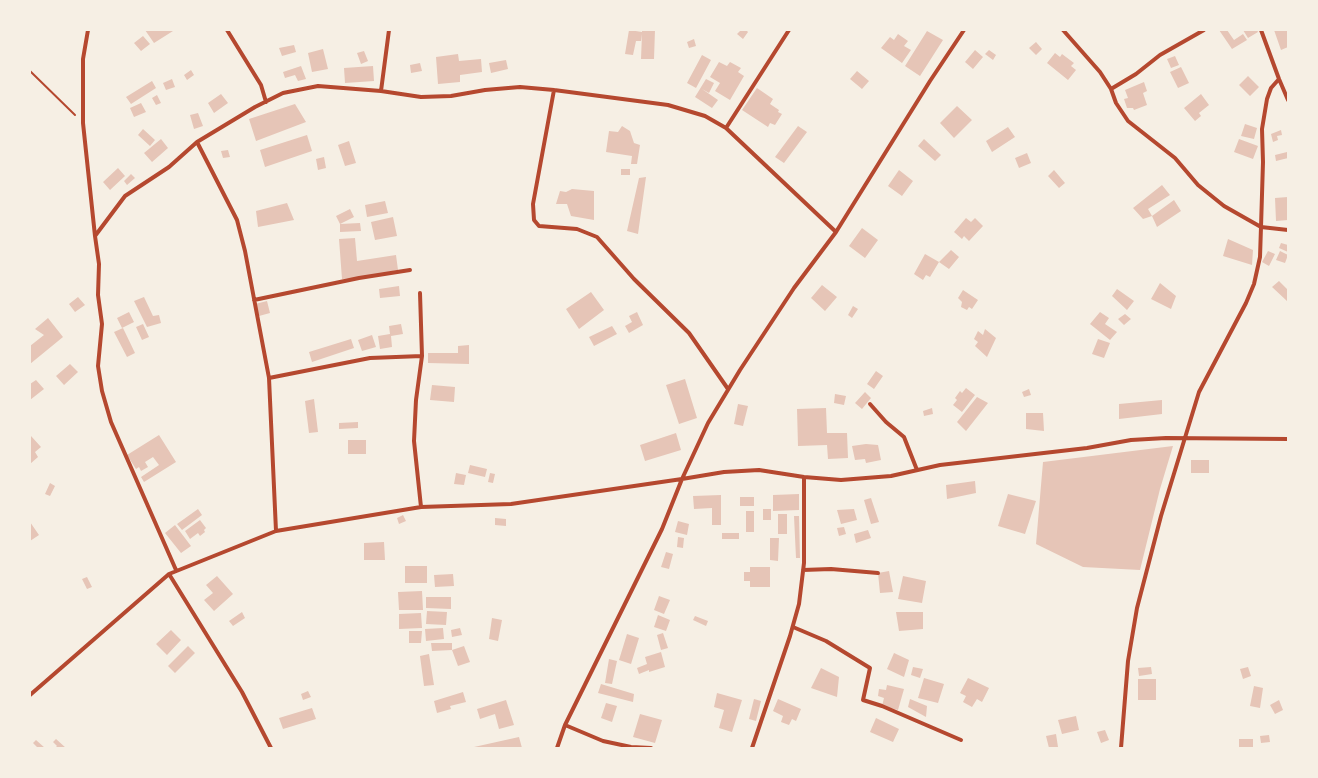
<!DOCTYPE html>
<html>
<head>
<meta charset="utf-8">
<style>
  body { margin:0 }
  #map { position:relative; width:1318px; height:778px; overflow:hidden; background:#f6efe4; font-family:Signika,sans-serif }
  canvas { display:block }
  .frame { position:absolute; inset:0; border:31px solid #f6efe4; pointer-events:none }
</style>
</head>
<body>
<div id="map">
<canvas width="1318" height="778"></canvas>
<div class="frame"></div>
</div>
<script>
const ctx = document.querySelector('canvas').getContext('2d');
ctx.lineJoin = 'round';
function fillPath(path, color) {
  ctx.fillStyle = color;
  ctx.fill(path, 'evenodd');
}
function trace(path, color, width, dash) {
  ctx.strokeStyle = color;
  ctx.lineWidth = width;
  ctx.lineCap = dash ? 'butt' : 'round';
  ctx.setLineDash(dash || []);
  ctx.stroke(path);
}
const building = new Path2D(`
  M145,30H172L173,31L154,43Z
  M629,30L642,32V30H655L654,59H641L642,34L641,41H636L633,55L625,54Z
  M741,30H746L748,32L743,39L737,34Z
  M1219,30H1227L1234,40L1243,34L1247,40L1232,49Z
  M1243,30H1257L1258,32L1248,38Z
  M1274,30H1288V47L1281,50Z
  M927,31L943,40L920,76L905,66Z
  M898,34L908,41L904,46L911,50L902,63L881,48L890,37L894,40Z
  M143,36L150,44L141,51L134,43Z
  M694,39L696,46L689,48L687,42Z
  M1036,42L1042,49L1036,55L1029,48Z
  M294,45L296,52L282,56L279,48Z
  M323,49L328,69L312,72L308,53Z
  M975,50L983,57L973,69L965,62Z
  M989,50L996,55L993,60L985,54Z
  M364,51L368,61L361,64L357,53Z
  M1055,53L1060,57L1062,54L1074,63L1071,66L1076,70L1068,80L1047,63Z
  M458,54L459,61L481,59L482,72L460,75V82L438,84L436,57Z
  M702,55L711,60L696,88L687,83Z
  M1175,56L1179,65L1171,68L1167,59Z
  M506,60L508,69L491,73L489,63Z
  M719,62L727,66L730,62L741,68L738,72L744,76L730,100L715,91L720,83L710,77Z
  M420,63L422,71L411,73L410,65Z
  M301,66L306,79L298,81L295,75L285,78L283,72Z
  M373,66L374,81L345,83L344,68Z
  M1181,67L1189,83L1178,88L1170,72Z
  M191,70L194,75L187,80L184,75Z
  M857,71L869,81L862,89L850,79Z
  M1248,76L1259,87L1250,96L1239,85Z
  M172,79L175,87L166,90L163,83Z
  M706,79L714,83L709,93L702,89L718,100L712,108L695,97Z
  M152,81L156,88L131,104L126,97Z
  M1144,82L1147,91L1143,93L1147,105L1134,110L1133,108H1127L1124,99L1128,98L1125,90Z
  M757,88L773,99L770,104L779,110L778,112L782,114L775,125L770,123L768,127L742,110Z
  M221,94L228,103L214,113L208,103Z
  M1201,94L1209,105L1199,113L1201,116L1195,121L1184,108Z
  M157,95L161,103L156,105L152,98Z
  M141,103L146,112L134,117L130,108Z
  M295,104L306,122L256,141L249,119Z
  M957,106L972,120L954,138L940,123Z
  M198,113L203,126L194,129L190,115Z
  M1245,124L1257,128L1254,139L1241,136Z
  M622,126L630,131L634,143L640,145L637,164H631L632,156L606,152L609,131L618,132Z
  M798,126L807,132L784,163L775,157Z
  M1008,127L1015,137L992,152L986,141Z
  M143,129L155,140L150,146L138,135Z
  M1281,130L1282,135L1277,136L1278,140L1273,142L1271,134Z
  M307,135L312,151L265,167L260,150Z
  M161,139L168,148L152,162L144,153Z
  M924,139L941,155L935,161L918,146Z
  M1239,139L1258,146L1253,159L1234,152Z
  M349,141L356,163L345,166L338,145Z
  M228,150L230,157L223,158L221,151Z
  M1287,152L1288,158L1276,161L1275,155Z
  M1027,153L1031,163L1019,168L1015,158Z
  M324,157L326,168L318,170L316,159Z
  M118,168L125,176L110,190L103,182Z
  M621,169H630V175H621Z
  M899,170L913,181L902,196L888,186Z
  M1054,170L1065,183L1059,188L1048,176Z
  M131,174L135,178L127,185L124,181Z
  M646,177L638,234L627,231L639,178Z
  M1162,185L1170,195L1148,209L1152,216L1143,219L1133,208Z
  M572,189L594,191V220L571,216L567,204H556L560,191L566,192Z
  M1288,197V220L1276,221L1275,198Z
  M1174,200L1181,211L1157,227L1152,216Z
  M385,201L388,213L367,217L365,205Z
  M287,203L294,220L258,227L256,211Z
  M350,209L354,217L340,224L336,216Z
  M393,217L397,236L375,240L371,222Z
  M966,218L971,222L975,218L983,226L969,241L964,236L962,239L954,232Z
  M360,223L361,231L340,232V224Z
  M862,228L878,240L865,258L849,246Z
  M355,238L357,261L396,255L398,270L358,278L342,279L339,239Z
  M1228,239L1253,250L1252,265L1223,256Z
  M1281,243L1288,245V252L1279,248Z
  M951,250L959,257L949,269L939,262Z
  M1268,251L1275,254L1269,266L1262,262Z
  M1280,251L1288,255L1285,263L1276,260Z
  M925,254L939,262L930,277L926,275L923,280L914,274Z
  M1279,281L1288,290L1287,301L1272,287Z
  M1160,283L1176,296L1171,309L1151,299Z
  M822,285L837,297L825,311L811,298Z
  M399,286L400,296L380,298L379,289Z
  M1117,289L1134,301L1127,310L1112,296Z
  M963,290L978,300L972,309L969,307L967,310L961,307L962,302L958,298Z
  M591,292L604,310L579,329L566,309Z
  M78,297L85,305L75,312L69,304Z
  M144,297L153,316L159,315L161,323L147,327L134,301Z
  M267,301L270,313L259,316L255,304Z
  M853,306L858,309L852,318L848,315Z
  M129,312L134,322L122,328L117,318Z
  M637,312L643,325L629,333L625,326L632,322L629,316Z
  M1100,312L1109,318L1105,324L1117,332L1110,340L1090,324Z
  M1125,314L1131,319L1124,325L1118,319Z
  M48,318L63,337L30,364V346L44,335L35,329Z
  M143,324L149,337L142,340L136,327Z
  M401,324L403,334L391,336L392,347L380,349L378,336L390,334L389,326Z
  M612,326L617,334L594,346L589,337Z
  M123,328L135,353L127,357L114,332Z
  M985,329L996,338L987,357L975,346L978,342L974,339L978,331L983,335Z
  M372,335L376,347L362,351L358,340Z
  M351,339L354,348L312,362L309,352Z
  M1098,339L1110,343L1104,358L1092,354Z
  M469,345V364L428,363V353H458V346Z
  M70,364L78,372L64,385L56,376Z
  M876,371L883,376L874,389L867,384Z
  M685,379L697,418L679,424L666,385Z
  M36,380L44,389L30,400V384Z
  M432,385L455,387L454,402L430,400Z
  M966,388L975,395L962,412L953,405L957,400L955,398L960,391L962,393Z
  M1029,389L1031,395L1024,397L1022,392Z
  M865,392L871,398L862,409L855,403Z
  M835,394L846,396L844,405L834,403Z
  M977,397L988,403L966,431L957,422Z
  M314,399L318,432L309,433L305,401Z
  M1162,400V414L1119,419V404Z
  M738,404L748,406L743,426L734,424Z
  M826,408L827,433H847L848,458L828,459L827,445L798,446L797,409Z
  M932,408L933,414L924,416L923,411Z
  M1026,413H1043L1044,431L1026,429Z
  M358,422V428L339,429V423Z
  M676,433L681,450L645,461L640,445Z
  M159,435L176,462L144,482L141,477L159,465L153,457L145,462L148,467L141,471L139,467L136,469L127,455Z
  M31,436L41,447L35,452L38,457L30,464V438Z
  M348,440H366V454H348Z
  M866,444L878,445L881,460L866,463L865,459L855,460L852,446Z
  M1173,446L1160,489L1140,570L1083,567L1036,544L1043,462Z
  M1191,460H1209V473H1191Z
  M470,465L487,469L485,477L468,473Z
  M456,473L466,475L464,485L454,484Z
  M490,473L495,474L493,483L488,482Z
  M975,481L976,493L947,499L946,485Z
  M50,483L55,486L50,496L45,494Z
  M799,494V510L773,511V495Z
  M1008,494L1036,501L1025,534L998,526Z
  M721,495V525H712V508L694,509L693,496Z
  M740,497H754V506H740Z
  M871,498L879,522L871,524L864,500Z
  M198,509L202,515L182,530L177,524Z
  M763,509H771V520H763Z
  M854,509L857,520L841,524L837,510Z
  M746,511H754V532H746Z
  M778,514H787V534H778Z
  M403,515L406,521L399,524L397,518Z
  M794,516H799L800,558H796Z
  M495,518L506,519V526L495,525Z
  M200,520L206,528L204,530L205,532L200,536L198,533L190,539L185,531Z
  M678,521L689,524L687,535L675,532Z
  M30,522L39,535L30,541Z
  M175,525L191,546L181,553L165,533Z
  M844,527L846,534L839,536L837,528Z
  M868,530L871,538L856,543L854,534Z
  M722,533H739V539H722Z
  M678,537L684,538L683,548L677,547Z
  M770,538H779L778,561L770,560Z
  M384,542L385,560H364V543Z
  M666,552L673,554L669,569L661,567Z
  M405,566H427V583H405Z
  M750,567H770V587H750V581H744V572H750Z
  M889,571L893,592L880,593L878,573Z
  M453,574L454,586L435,587L434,575Z
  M217,576L233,594L214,611L204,600L213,593L206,585Z
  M903,576L926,581L922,603L898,599Z
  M87,577L92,587L87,589L82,579Z
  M422,591L423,610H399L398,592Z
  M659,596L670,600L664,614L654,610Z
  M426,597H451V609L426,608Z
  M427,611L447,612L446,625L426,624Z
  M242,612L245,618L233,626L229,621Z
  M896,612H923V629L899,631Z
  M421,613L422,628L399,629V614Z
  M658,615L670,620L666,631L654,627Z
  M695,616L708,621L706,626L693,620Z
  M492,618L502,620L498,641L489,639Z
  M443,628L444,639L426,641L425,629Z
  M460,628L462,635L452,637L451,630Z
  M171,630L181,640L167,655L156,644Z
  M409,631H422L421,643H409Z
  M663,633L668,648L661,650L657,635Z
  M627,634L639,638L631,664L619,660Z
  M431,643H452V650L432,651Z
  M188,646L195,653L175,673L168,666Z
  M464,646L470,662L458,666L452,650Z
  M661,652L665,667L649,672V670L639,674L637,668L647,664L645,657Z
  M894,653L909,660L904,677L887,669Z
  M429,654L434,685L424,686L420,656Z
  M609,659L617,661L612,684L605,683Z
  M913,667L923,669L920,678L911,675Z
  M1151,667L1152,674L1139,676L1138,668Z
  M1248,667L1251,676L1243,679L1240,669Z
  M821,668L839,677L837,697L811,688Z
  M924,678L944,684L938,703L918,698Z
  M968,678L989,688L982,702L977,699L972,707L963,702L966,696L960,693Z
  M1138,679H1156V700H1138Z
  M601,684L634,694L633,702L598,693Z
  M887,685L904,689L898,710L882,706L884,698L878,696L879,689L886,690Z
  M1254,686L1263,688L1260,708L1250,706Z
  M308,691L311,697L303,700L301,694Z
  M463,692L466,702L450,706L451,709L437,713L434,701Z
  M717,693L742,700L732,732L719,728L724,710L714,707Z
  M754,699L761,701L756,721L749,719Z
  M778,699L801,709L796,721L792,719L789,725L781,722L783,716L773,711Z
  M910,699L927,706L926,717L908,707Z
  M506,700L514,725L499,729L495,714L480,719L477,709Z
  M1279,700L1283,710L1275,714L1270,705Z
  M606,703L617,706L612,722L601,718Z
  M312,708L316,719L283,729L279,718Z
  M640,714L662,720L655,743L633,737Z
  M1076,716L1079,730L1062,734L1058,720Z
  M876,718L899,729L893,742L870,732Z
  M1105,730L1109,740L1101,743L1097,732Z
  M1056,734L1058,747L1049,748L1046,736Z
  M1269,735L1270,742L1261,743L1260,736Z
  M519,737L522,748H474V747Z
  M56,739L66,748H55L57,746L53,742Z
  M1239,739H1253V748H1239Z
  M36,740L45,748H38L33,743Z`);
const path = new Path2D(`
  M30,71L75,115`);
const minor = new Path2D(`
  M88,30L83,59V123L95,236
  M227,30L261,85L266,102
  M1063,30L1100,72L1111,89L1136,74L1160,55L1204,30
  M1261,30L1279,79L1288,100
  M1111,89L1116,103L1128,121L1175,158L1198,185L1224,206L1261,227L1288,230
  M554,90L533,204L534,220L539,226L577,229L597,237L634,279L689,333L728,389
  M381,91L389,30
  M726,128L789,30
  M197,142L237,220L245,251L269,378L276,531
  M420,293L422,356L416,400L414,441L421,507
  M254,300L359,278L410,270
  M269,378L370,358L422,356
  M870,404L886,422L904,437L917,470
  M176,570L111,422L102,391L98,366L102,324L98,295L99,264L95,236L125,196L169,167L197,142L255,107L283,93L318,86L381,91L421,97L451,96L485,90L520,87L554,90L668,105L705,116L726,128L836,232
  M803,570L831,569L878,573
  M169,574L242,692L271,748
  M793,627L826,641L870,668L863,700L882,706L961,740
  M30,695L169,574L276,531L421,507L511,504L682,479L724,472L759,470L804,477L841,480L891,476L940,465L1087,448L1131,440L1166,438L1288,439
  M565,725L603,741L631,747L651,748
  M557,748L565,725L662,529L682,479L708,423L740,370L794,288L836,232L930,81L964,30
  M752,748L790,636L799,604L804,563V477
  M1121,748L1128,661L1137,608L1161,516L1199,392L1246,303L1254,284L1260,257L1261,227L1263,162L1262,129L1267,99L1271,88L1279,79`);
fillPath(building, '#e6c5b7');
trace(path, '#b5482f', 2);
trace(minor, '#b5482f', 4);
</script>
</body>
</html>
